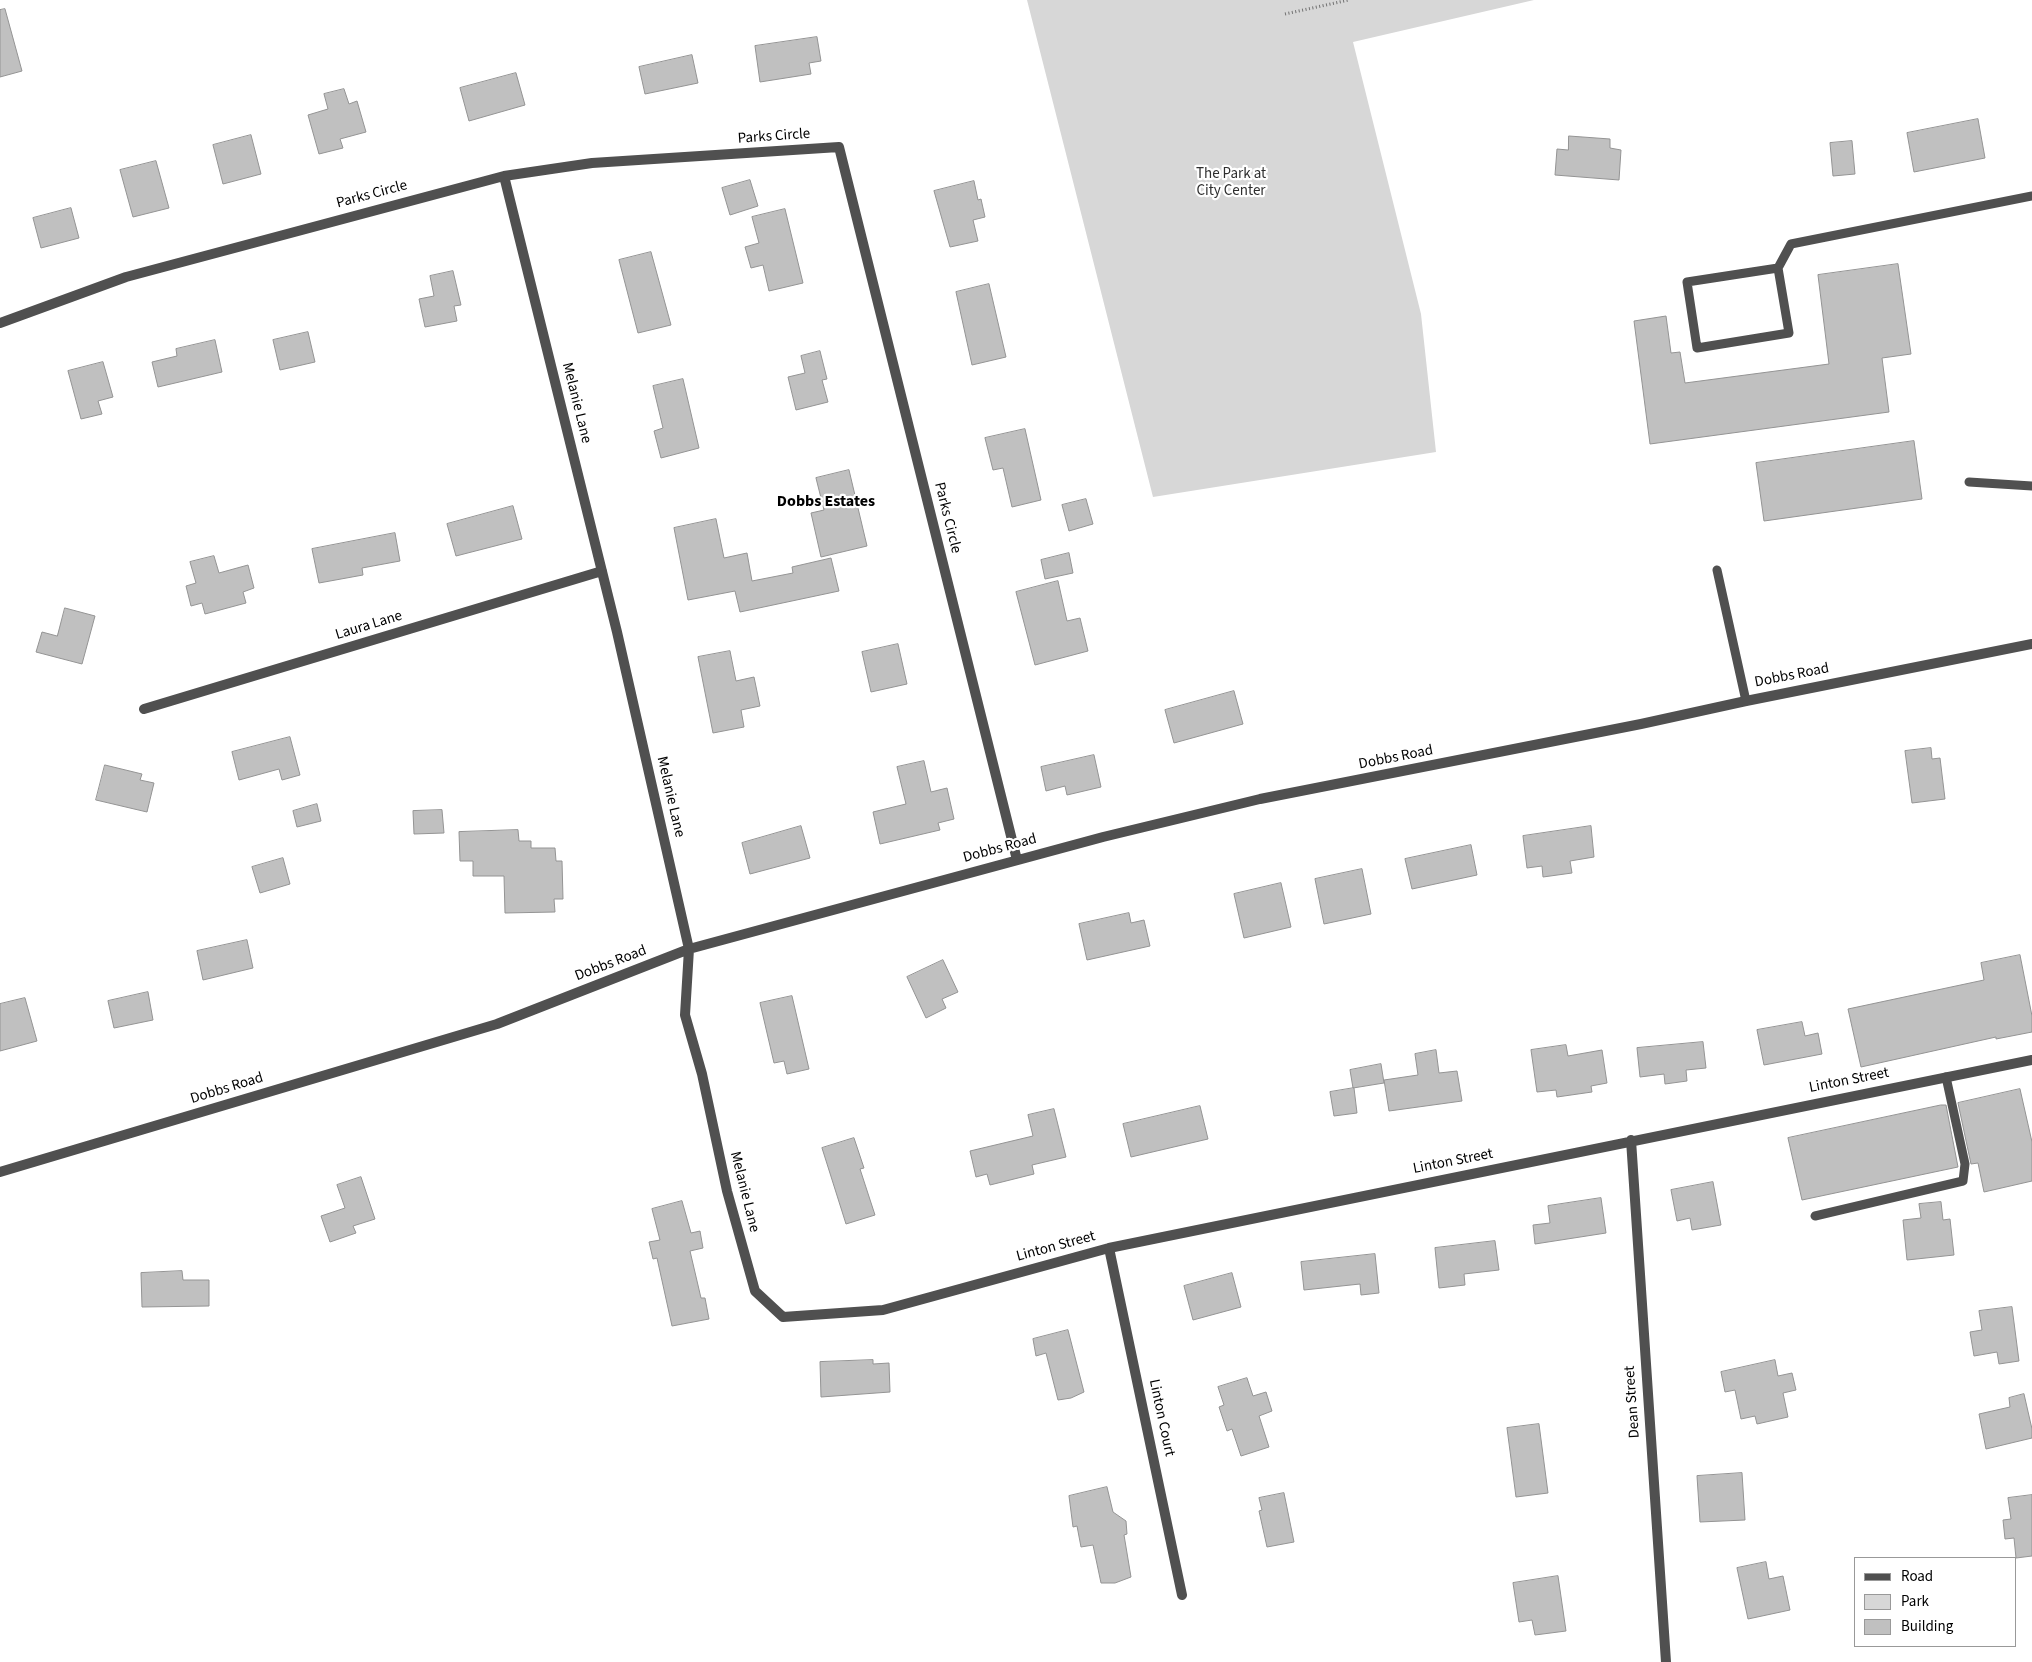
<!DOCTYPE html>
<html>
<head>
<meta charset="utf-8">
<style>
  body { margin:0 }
  #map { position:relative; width:2032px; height:1662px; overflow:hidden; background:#fff; font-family:"Source Sans 3",sans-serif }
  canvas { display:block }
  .legend { position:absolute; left:1854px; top:1557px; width:162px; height:90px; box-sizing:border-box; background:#fff; border:1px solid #999; margin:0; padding:6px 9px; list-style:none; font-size:15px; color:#000 }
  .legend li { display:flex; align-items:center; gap:10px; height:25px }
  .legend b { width:25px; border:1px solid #999 }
</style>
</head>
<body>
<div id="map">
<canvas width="2032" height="1662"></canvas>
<ul class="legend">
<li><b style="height:6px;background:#505050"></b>Road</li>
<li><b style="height:14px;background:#d7d7d7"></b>Park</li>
<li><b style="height:14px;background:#c0c0c0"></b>Building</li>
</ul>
</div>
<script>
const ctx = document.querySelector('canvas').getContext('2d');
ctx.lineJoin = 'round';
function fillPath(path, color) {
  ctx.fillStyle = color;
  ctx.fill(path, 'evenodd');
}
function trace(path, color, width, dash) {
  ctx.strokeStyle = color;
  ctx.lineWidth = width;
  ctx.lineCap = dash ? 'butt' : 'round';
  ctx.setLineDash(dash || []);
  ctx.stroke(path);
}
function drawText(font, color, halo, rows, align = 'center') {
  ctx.font = font + ' "Source Sans 3",sans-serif';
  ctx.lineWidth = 4.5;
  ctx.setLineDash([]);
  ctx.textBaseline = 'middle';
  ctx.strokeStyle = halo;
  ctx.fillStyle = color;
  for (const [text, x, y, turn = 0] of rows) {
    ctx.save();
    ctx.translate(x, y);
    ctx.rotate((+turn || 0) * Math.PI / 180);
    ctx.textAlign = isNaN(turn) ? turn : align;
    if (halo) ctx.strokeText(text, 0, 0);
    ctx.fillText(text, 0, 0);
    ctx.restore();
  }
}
const green = new Path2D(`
  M1027,0H1534L1353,42L1421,314L1436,452L1153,497Z`);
const building = new Path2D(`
  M5,9L22,71L0,77V10Z
  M817,37L821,61L809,63L811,74L760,82L755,46Z
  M692,55L698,83L645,94L639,67Z
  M516,73L525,105L469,121L460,88Z
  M344,89L349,104L357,101L366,132L340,139L343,148L319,154L308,115L328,109L324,94Z
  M1978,119L1985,158L1914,172L1907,133Z
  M251,135L261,174L223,184L213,145Z
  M1569,136L1610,139V148L1621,150L1619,180L1555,175L1557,149L1568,150Z
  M1852,141L1855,174L1833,176L1830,143Z
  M156,161L169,208L133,217L120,170Z
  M750,180L758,206L730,215L722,188Z
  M974,181L978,200L981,199L985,217L973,220L978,241L950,247L934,191Z
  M71,208L79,238L41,248L33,218Z
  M785,209L803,283L769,291L763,265L751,268L745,247L759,243L752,217Z
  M651,252L671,325L638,333L619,260Z
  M1898,264L1911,354L1882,358L1889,412L1650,444L1634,321L1666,316L1671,353L1680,352L1685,383L1829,364L1818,275Z
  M453,271L461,305L454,306L457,321L425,327L419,299L434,296L430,276Z
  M989,284L1006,357L972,365L956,292Z
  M308,332L315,362L280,370L273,340Z
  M215,340L222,372L158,387L152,362L177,356L176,349Z
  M820,351L827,379L822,380L828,402L796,410L788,377L805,373L801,356Z
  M103,362L113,397L98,401L102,414L81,419L68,371Z
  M683,379L699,448L661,458L654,431L663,428L653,386Z
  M1025,429L1041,500L1012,507L1003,468L993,470L985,438Z
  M1914,441L1922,499L1764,521L1756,463Z
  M849,470L867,546L821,557L811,513L824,510L816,478Z
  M1086,499L1093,524L1069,531L1062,505Z
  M513,506L522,539L456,556L447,524Z
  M716,519L724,558L747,553L752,581L793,573L792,567L831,558L839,591L740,612L735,591L688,600L674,528Z
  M395,533L400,561L362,568L363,575L319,583L312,549Z
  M1069,553L1073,573L1045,579L1041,560Z
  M214,556L219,573L248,565L254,588L243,592L246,603L205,614L202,603L191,606L186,586L196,583L190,562Z
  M1058,581L1067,621L1080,618L1088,651L1035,665L1016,592Z
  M65,608L95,616L82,664L36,652L42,632L57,636Z
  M898,644L907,684L871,692L862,652Z
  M730,651L736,681L754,677L760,706L741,710L744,727L713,733L698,657Z
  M1234,691L1243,724L1174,743L1165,710Z
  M290,737L300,775L282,780L279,769L239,780L232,752Z
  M1931,748L1932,759L1940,758L1945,799L1912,803L1905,751Z
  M1094,755L1101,787L1067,795L1065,786L1046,791L1041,767Z
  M924,761L931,792L947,788L954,819L938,823L940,830L880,844L873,812L906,804L897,767Z
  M105,765L142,774L140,780L154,783L147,812L96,800Z
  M317,804L321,821L297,827L293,811Z
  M442,810L444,833L414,834L413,811Z
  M801,826L810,858L750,874L742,843Z
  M1591,826L1594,857L1570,861L1572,873L1543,877L1542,866L1527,868L1523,836Z
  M518,830L519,841H531V848H555L556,861H562L563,899H554L555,912L505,913L504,876H473V861H460L459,832Z
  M1471,845L1477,875L1412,889L1405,859Z
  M283,858L290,884L260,893L252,867Z
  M1362,869L1371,914L1324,924L1315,879Z
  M1281,883L1291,927L1244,938L1234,894Z
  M1129,913L1131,923L1144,920L1150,946L1087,960L1079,924Z
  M247,940L253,968L203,980L197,951Z
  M2020,955L2032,1016V1032L1996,1039V1037L1861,1067L1848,1009L1984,980L1981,963Z
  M943,960L958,992L942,999L946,1008L926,1018L907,977Z
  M148,992L153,1020L114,1028L108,1001Z
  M792,996L809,1069L787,1074L784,1061L774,1063L760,1003Z
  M25,998L37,1041L0,1051V1004Z
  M1802,1022L1805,1036L1818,1033L1822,1054L1764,1065L1757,1030Z
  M1703,1042L1706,1068L1686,1070L1687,1081L1665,1084L1664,1074L1640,1077L1637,1048Z
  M1566,1045L1568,1056L1602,1050L1607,1083L1591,1086L1592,1092L1557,1097L1556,1090L1537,1092L1531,1050Z
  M1436,1050L1439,1073L1457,1071L1462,1101L1389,1111L1384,1080L1418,1075L1415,1054Z
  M1381,1064L1384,1083L1353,1088L1350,1070Z
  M1354,1088L1357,1113L1334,1116L1330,1092Z
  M2020,1089L2032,1142V1181L1984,1192L1978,1163L1971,1164L1958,1103Z
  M1941,1105H1946L1958,1167L1802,1200L1788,1138Z
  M1200,1106L1208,1139L1131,1157L1123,1124Z
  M1054,1109L1066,1157L1032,1165L1034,1174L990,1185L987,1174L976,1177L970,1151L1033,1136L1028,1115Z
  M854,1138L864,1168L860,1169L875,1215L846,1224L822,1148Z
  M361,1177L375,1219L353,1226L356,1233L330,1242L321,1216L345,1208L337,1185Z
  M1713,1182L1721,1225L1692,1230L1690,1218L1677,1221L1671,1190Z
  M1601,1198L1606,1233L1535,1244L1533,1225L1550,1223L1548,1206Z
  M682,1201L691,1233L700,1231L703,1248L690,1251L701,1298H705L709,1319L672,1326L657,1258L653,1259L649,1242L660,1240L652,1209Z
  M1941,1202L1943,1220L1950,1219L1954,1255L1907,1260L1903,1220L1921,1218L1919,1204Z
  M1495,1241L1499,1270L1464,1274L1465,1285L1439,1288L1435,1248Z
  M1375,1254L1379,1293L1361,1295L1360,1284L1304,1290L1301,1262Z
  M182,1271L183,1280H209V1306L142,1307L141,1273Z
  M1232,1273L1241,1307L1193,1320L1184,1286Z
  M2012,1307L2019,1361L1999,1364L1997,1352L1974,1356L1970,1332L1982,1330L1979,1311Z
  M1068,1330L1084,1392L1071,1398L1058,1400L1046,1353L1036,1356L1033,1339Z
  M873,1360V1364L889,1363L890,1392L821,1397L820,1362Z
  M1775,1360L1778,1376L1792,1373L1796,1390L1783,1393L1788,1417L1757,1424L1755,1416L1741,1419L1735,1390L1725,1392L1721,1372Z
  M1247,1378L1253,1396L1266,1392L1272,1411L1259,1416L1269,1447L1241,1456L1232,1429L1227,1431L1219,1407L1224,1405L1218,1387Z
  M2024,1394L2032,1429V1438L1986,1449L1979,1414L2010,1407L2009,1398Z
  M1539,1424L1548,1493L1516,1497L1507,1428Z
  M1742,1473L1745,1520L1700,1522L1697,1476Z
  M1107,1487L1113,1512L1126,1521L1127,1534L1124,1535L1131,1577L1115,1583H1101L1093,1545L1081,1547L1077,1526L1073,1527L1069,1496Z
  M1284,1493L1294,1542L1267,1547L1259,1511L1262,1510L1259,1498Z
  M2032,1495V1556L2016,1558L2014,1538L2005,1539L2003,1520L2011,1519L2008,1498Z
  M1766,1562L1769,1579L1783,1576L1790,1610L1748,1619L1737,1568Z
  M1558,1576L1566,1631L1535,1635L1532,1620L1519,1622L1513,1583Z`);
const path = new Path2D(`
  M1285,14L1349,0`);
const lane = new Path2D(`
  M1778,268L1687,282L1697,348L1789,333L1778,268L1791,244L2032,196
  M1969,482L2032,486
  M1717,570L1746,701
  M1815,1216L1963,1181L1965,1164L1946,1077`);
const street = new Path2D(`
  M504,176L617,632L689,949L685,1015L702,1074L727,1191L755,1291L783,1317L883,1310L1109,1248L2032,1060
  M0,323L126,277L504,176L592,163L839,147L1017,860
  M144,709L602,571
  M1631,1140L1666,1662
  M0,1172L497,1024L689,949L1103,837L1260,799L1641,724L1746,701L2032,644
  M1109,1248L1182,1595`);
const streetNames = [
  ["Parks Circle",774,137,-4],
  ["Parks Circle",372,195,-15],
  ["Melanie Lane",576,403,76],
  ["Parks Circle",947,518,76],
  ["Laura Lane",369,626,-17],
  ["Dobbs Road",1792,676,-11],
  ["Dobbs Road",1396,758,-11],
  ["Melanie Lane",670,797,77],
  ["Dobbs Road",1000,849,-15],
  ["Dobbs Road",611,964,-21],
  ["Linton Street",1849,1081,-11],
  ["Dobbs Road",227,1089,-17],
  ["Linton Street",1453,1162,-11],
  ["Melanie Lane",744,1192,76],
  ["Linton Street",1056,1247,-15],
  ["Dean Street",1633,1402,-94],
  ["Linton Court",1161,1418,78]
];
const parkNames = [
  ["The Park at",1231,175],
  ["City Center",1231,192]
];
const neighbourhoodNames = [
  ["Dobbs Estates",826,502]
];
fillPath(green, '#d7d7d7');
fillPath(building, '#c0c0c0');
trace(building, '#949494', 1);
trace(path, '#727272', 3, [1, 2.5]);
trace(lane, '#505050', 9);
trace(street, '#505050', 10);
drawText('15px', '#000', '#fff', streetNames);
drawText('15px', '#2e2e2e', '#fff', parkNames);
drawText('bold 16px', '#000', '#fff', neighbourhoodNames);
</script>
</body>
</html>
